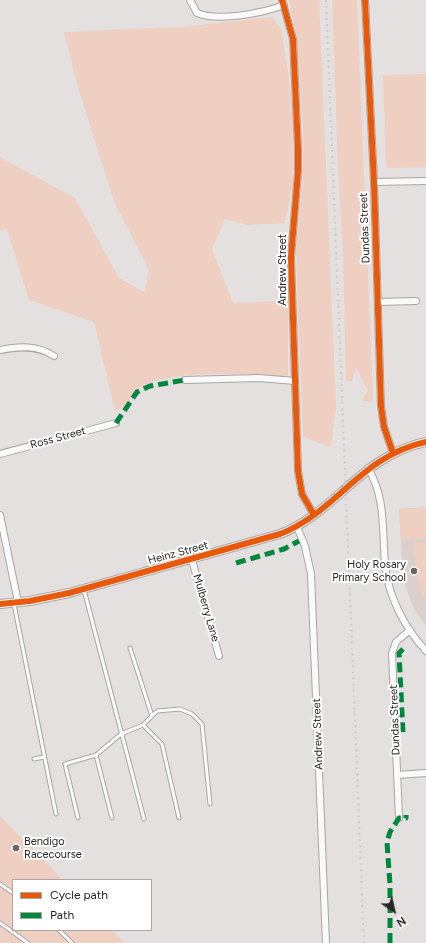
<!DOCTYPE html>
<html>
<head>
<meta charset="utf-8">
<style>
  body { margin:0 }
  #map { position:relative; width:426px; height:943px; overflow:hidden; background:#e4e0df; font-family:Figtree,sans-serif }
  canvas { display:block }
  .legend { position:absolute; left:12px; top:879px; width:140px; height:52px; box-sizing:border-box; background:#fff; border:1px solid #a9a8a7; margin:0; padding:5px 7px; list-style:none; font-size:12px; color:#282524 }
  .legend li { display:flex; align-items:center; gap:8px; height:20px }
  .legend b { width:20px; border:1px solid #a9a8a7 }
  .north { position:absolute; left:374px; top:891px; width:40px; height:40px; -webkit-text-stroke:3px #fff; paint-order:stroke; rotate:146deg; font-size:11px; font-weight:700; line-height:16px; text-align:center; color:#282524 }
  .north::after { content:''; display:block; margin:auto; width:14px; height:18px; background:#282524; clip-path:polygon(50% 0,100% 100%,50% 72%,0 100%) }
</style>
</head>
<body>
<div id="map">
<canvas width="426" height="943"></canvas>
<ul class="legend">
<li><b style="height:5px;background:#e8590c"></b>Cycle path</li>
<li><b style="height:5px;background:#00873e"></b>Path</li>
</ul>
<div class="north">N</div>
</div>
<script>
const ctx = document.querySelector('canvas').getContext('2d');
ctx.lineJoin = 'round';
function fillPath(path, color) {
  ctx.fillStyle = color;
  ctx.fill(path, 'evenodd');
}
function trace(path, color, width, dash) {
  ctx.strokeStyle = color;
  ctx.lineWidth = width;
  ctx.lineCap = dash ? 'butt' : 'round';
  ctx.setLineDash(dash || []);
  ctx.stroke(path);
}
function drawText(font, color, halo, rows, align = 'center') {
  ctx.font = font + ' Figtree,sans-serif';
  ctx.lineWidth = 4;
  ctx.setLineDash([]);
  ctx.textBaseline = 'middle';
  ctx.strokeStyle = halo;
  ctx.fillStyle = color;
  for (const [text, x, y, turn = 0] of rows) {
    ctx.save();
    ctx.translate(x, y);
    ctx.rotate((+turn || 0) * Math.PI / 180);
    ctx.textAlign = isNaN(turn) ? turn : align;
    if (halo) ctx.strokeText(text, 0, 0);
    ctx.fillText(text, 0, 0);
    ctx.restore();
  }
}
const built = new Path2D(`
  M426,507V626L413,607L403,579L399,509Z`);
const green = new Path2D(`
  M289,0H319L336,406L331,447L303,437L296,251L302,185L303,134L296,35Z
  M332,0H357L373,401H362L368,390L356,368L352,381H346L343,255L338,167Z
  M272,17L281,28L288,71L293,119V183L285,223L248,225L225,219L212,249L233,303L288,301V376C241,375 186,368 141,386C133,390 132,399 126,405C124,407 118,409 115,411L94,322L29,300L7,229L0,230V157L75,198L119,278L144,292L149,270L114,201L78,88L64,32L182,27Z
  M426,74V167L386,168L383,75Z
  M426,508V538L401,540L399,509Z
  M413,542H426V596L424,597L421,594Z
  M0,816L63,880H13V930H112L125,943H0Z`);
const service = new Path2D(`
  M84,590L144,819
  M14,604L56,814
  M130,648L152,716
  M143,725L162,744L179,818
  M96,755L112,818
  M34,759L44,757
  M78,818L65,764L96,755L121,734L143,725L157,711L180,709L192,714L202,724L210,804
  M0,884L13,893
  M0,923L28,943
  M59,930L72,943`);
const minor = new Path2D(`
  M190,0L197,13C218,22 263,13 284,5
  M282,0L293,39L298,148V172L291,257L298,471L302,494L314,515
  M365,0L374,182L381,406L384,427L393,453
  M374,182L426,181
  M378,302L416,301
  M0,350C19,346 38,345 54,356
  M185,380L259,378L295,381
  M0,454L116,423
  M368,468C386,498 382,530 385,564C388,596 404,627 426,651
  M0,515L18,602
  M297,527L305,546L311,574L326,943
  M192,560L219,656
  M397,775L426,773
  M399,818L392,653L396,642L410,630`);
const tertiary = new Path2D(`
  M0,604L30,601L69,593L280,534C337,512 360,456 426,442`);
const rail = new Path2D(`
  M326,0L364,943`);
const quiet = new Path2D(`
  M116,423L137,392L150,386L185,380
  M236,563L284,549L299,541
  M403,649L399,653L403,733
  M390,943V885L387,842L390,832L399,818H406V815`);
const cycleway = new Path2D(`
  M282,0L293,39L298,148V172L291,257L298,471L302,494L314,515
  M365,0L374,182L381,406L384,427L393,453
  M0,604L30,601L69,593L280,534C337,512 360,456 426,442`);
const markers = [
  [414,571,4,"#6a6665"],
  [16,848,4,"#6a6665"]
];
const streetNames = [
  ["Dundas Street",365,228,-92],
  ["Andrew Street",283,270,-90],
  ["Ross Street",58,438,-15],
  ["Heinz Street",178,553,-15],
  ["Mulberry Lane",206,608,74],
  ["Dundas Street",395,720,-92],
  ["Andrew Street",318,734,-92]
];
const poiNames = [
  ["Holy Rosary",406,565],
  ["Primary School",406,578],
  ["Bendigo",24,842,"left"],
  ["Racecourse",24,855,"left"]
];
fillPath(built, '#dbd0cc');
fillPath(green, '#efcfc2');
trace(service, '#a9a6a5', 5);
trace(minor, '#a9a6a5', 8);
trace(tertiary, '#a9a6a5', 10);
trace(service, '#fbfafa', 3);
trace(minor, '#fbfafa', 6);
trace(tertiary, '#fbfafa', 8);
trace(rail, '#cccbcb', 2, [2, 4]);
trace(quiet, '#00873e', 5, [10, 5]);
trace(cycleway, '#e8590c', 6);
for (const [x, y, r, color] of markers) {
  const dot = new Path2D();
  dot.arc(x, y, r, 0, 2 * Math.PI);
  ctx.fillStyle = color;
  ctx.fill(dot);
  trace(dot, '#fff', 1.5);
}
drawText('11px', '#282524', '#fff', streetNames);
drawText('11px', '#282524', '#fff', poiNames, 'right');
</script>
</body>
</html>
